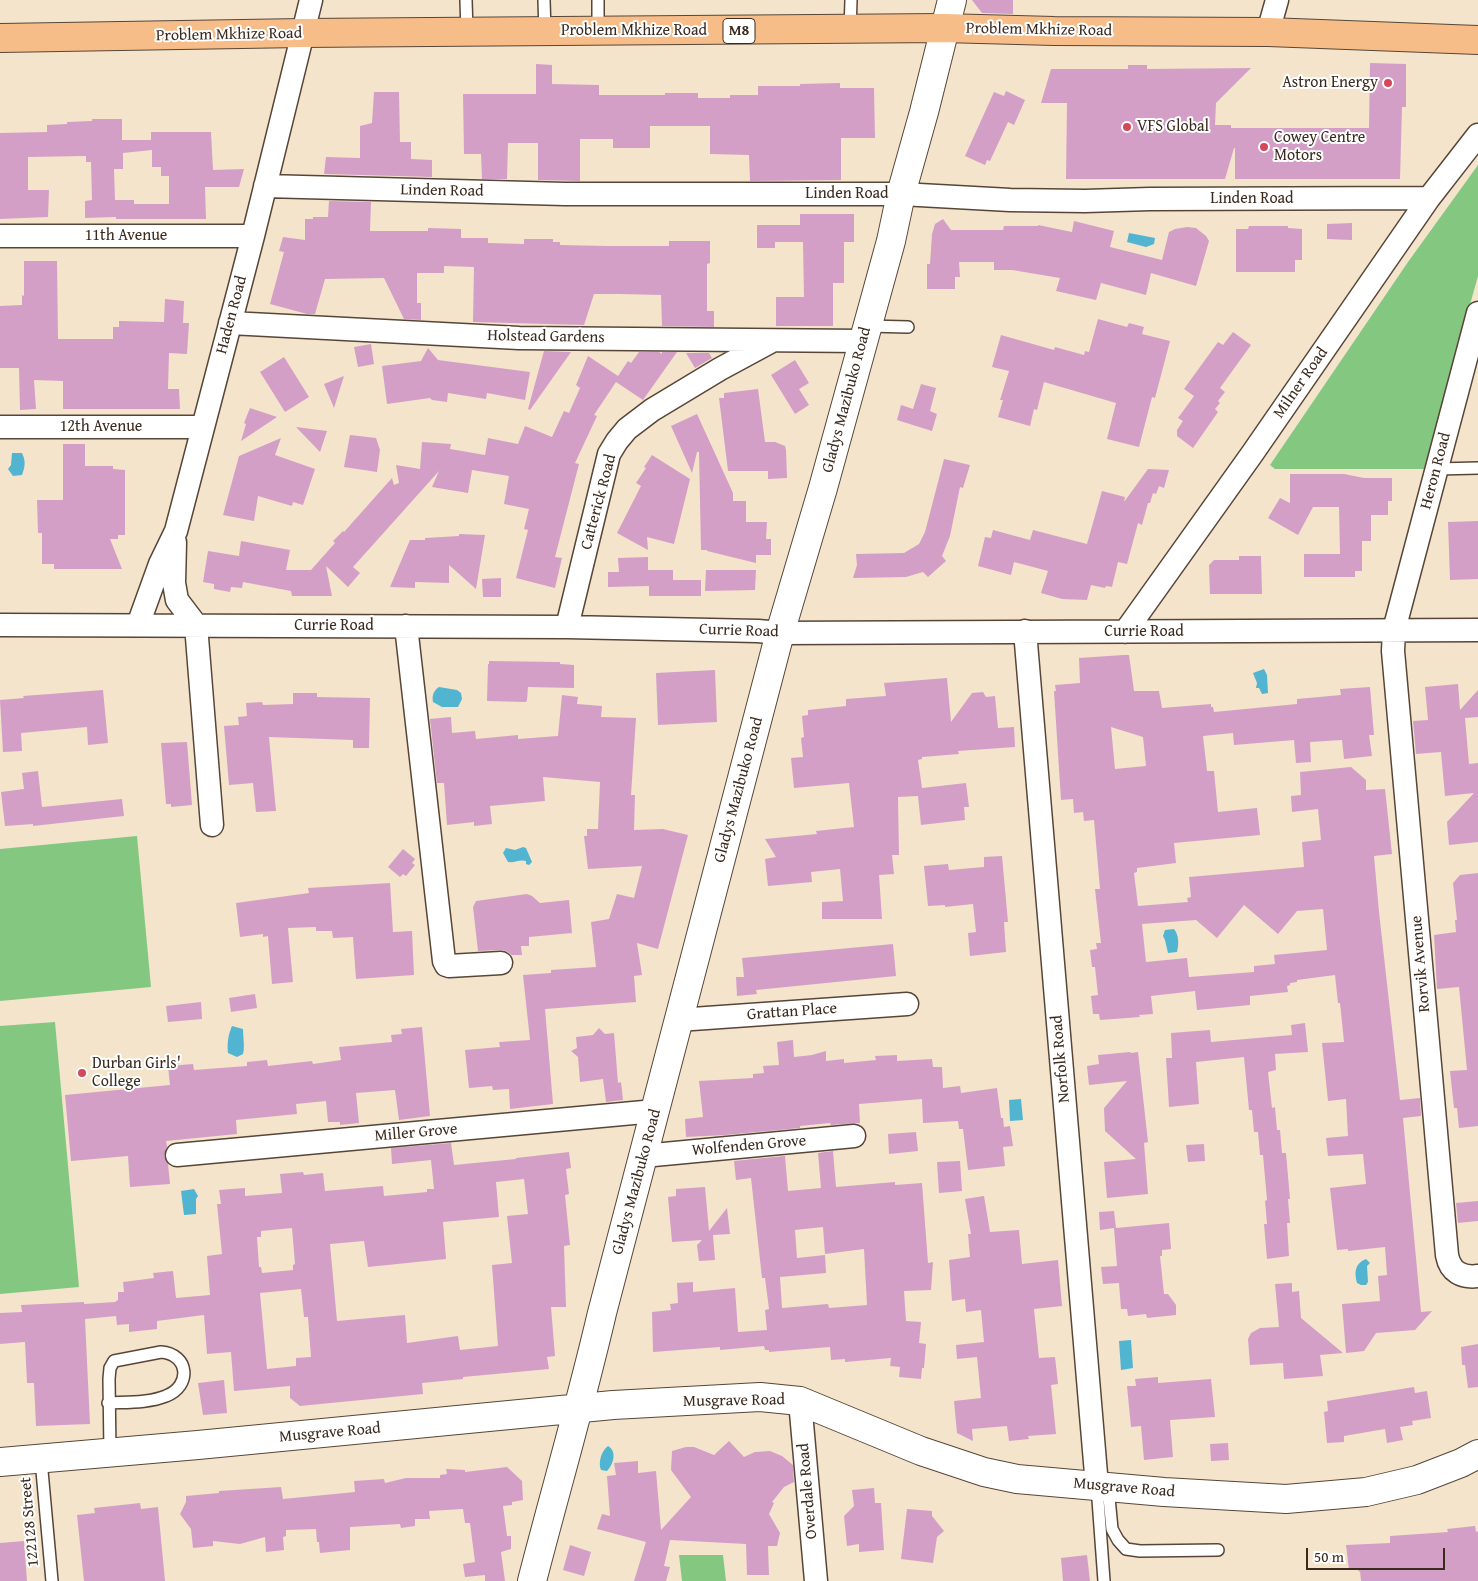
<!DOCTYPE html>
<html>
<head>
<meta charset="utf-8">
<style>
  body { margin:0 }
  #map { position:relative; width:1478px; height:1581px; overflow:hidden; background:#f4e4cc; font-family:"Gentium Book Plus",serif }
  canvas { display:block }
  .scale { position:absolute; left:1306px; top:1548px; width:139px; height:22px; box-sizing:border-box; border:2px solid #3b2a1e; border-top:0; padding-left:6px; font-size:15px; line-height:18px; white-space:nowrap; color:#3b2a1e; -webkit-text-stroke:4px #fff; paint-order:stroke }
</style>
</head>
<body>
<div id="map">
<canvas width="1478" height="1581"></canvas>
<div class="scale">50 m</div>
</div>
<script>
const ctx = document.querySelector('canvas').getContext('2d');
ctx.lineJoin = 'round';
function fillPath(path, color) {
  ctx.fillStyle = color;
  ctx.fill(path, 'evenodd');
}
function trace(path, color, width, dash) {
  ctx.strokeStyle = color;
  ctx.lineWidth = width;
  ctx.lineCap = dash ? 'butt' : 'round';
  ctx.setLineDash(dash || []);
  ctx.stroke(path);
}
function drawText(font, color, halo, rows, align = 'center') {
  ctx.font = font + ' "Gentium Book Plus",serif';
  ctx.lineWidth = 4;
  ctx.setLineDash([]);
  ctx.textBaseline = 'middle';
  ctx.strokeStyle = halo;
  ctx.fillStyle = color;
  for (const [text, x, y, turn = 0] of rows) {
    ctx.save();
    ctx.translate(x, y);
    ctx.rotate((+turn || 0) * Math.PI / 180);
    ctx.textAlign = isNaN(turn) ? turn : align;
    if (halo) ctx.strokeText(text, 0, 0);
    ctx.fillText(text, 0, 0);
    ctx.restore();
  }
}
const green = new Path2D(`
  M1478,165V276L1424,469H1275L1270,465L1408,262Z
  M137,836L151,987L0,1001V849Z
  M55,1022L79,1287L0,1294V1026Z
  M679,1555H723L726,1581H682Z`);
const water = new Path2D(`
  M1129,233L1155,238L1154,244L1146,247L1127,242Z
  M12,453H22C26,461 25,467 22,475L13,476L8,469L11,465Z
  M1264,669L1267,675L1268,693L1262,694L1259,688H1256L1257,683L1253,673Z
  M439,687L457,690L461,693L462,699L458,707H442L433,702C432,696 433,691 439,687Z
  M523,847L526,848L532,862L529,865L526,864V861C520,859 515,863 508,862L503,853L506,848L515,850Z
  M1174,929C1179,935 1179,944 1177,952L1168,953L1165,940L1163,936L1165,930Z
  M232,1026L243,1029C243,1036 245,1048 243,1054L237,1057L228,1053C227,1044 228,1035 232,1026Z
  M1021,1099L1023,1120L1010,1121L1009,1100Z
  M194,1189L198,1196L196,1199V1214L184,1215L181,1191Z
  M1366,1259L1370,1263L1367,1266L1368,1282L1366,1285H1361L1357,1283C1354,1272 1355,1263 1366,1259Z
  M1131,1340L1133,1368L1121,1370L1119,1341Z
  M608,1446C617,1451 614,1464 607,1471L601,1470C598,1463 601,1451 608,1446Z`);
const building = new Path2D(`
  M972,0H1013V14L982,13Z
  M1370,63L1406,64V107H1402L1400,179H1235V148H1234L1225,179H1066L1067,103H1041L1051,69H1128V65H1147V69L1251,68L1216,103L1215,125H1231V128H1369Z
  M536,64L552,65V84L599,85V95H665V93H698V98H730V95H758V86H800V84L840,83V88H874L875,138H841V180L750,181L749,155L710,154V126H650V148H613V139H580V181L538,180V143H508L507,179H482L481,154H464L463,94H536Z
  M1006,91L1025,100L1014,125L1008,122L990,161L987,160L985,165L965,156L994,92L1004,96Z
  M374,92H399L400,142H411V159L432,160V177L324,174L326,157L360,158V126L372,123Z
  M92,119H122V140H151V132H211L213,170L244,169L239,187H205L206,219H116V217L85,218V201L92,200L91,162H86V156L28,157V190H49L48,217L0,219V133L47,132V125L67,124V122L92,121ZM152,150V167H161V176H169V204H134V200H115L114,169H123V153Z
  M329,201L371,202L370,231H428V228L461,229V238H488V243L524,244V239H553V242H560V245L607,246H669V241H710V263L707,264V311H714V327L662,326L661,295L619,294H594L584,325L473,322L474,267L444,266V273H417V303H421V320L404,319L384,278L325,279L315,314H307L270,304L284,252L279,251L283,237L305,240V219H313V217H328Z
  M800,214H854V242H844V283H833V326H776V297H804L803,242H775V248H757V225H800Z
  M943,219L951,230H1003L1004,226H1038V225L1072,232L1074,221L1114,231L1110,247L1162,260L1169,232L1175,229L1187,227L1196,228L1206,236L1209,241L1196,286L1151,273L1146,295L1101,283L1096,300L1056,291L1060,278L1012,270H994V262H959L960,277H955V289H927V264H930L932,234L935,224Z
  M1352,223V240L1327,239V224Z
  M1249,226H1288V228L1302,229V260H1295V272H1236V229H1248Z
  M24,261H57L58,339H113V327H119V321L164,322L165,299L184,301L183,323H189L187,354L169,353L168,389H179L180,409H63V381L34,380L36,409L20,410L19,368H0V306L22,305V295L24,296Z
  M1098,319L1127,327L1129,323L1144,327L1142,334L1170,341L1155,398L1152,397L1139,447L1107,439L1116,403L1044,382L1037,410L1034,409L1030,426L998,417L1003,400H1000L1009,371L992,367L1001,335L1054,350L1055,347L1084,355L1085,351L1089,352Z
  M1233,332L1251,345L1220,388L1225,392L1218,401L1220,403L1215,409L1218,412L1193,448L1177,436V430L1183,421L1178,418L1194,396L1184,389L1218,342L1223,345Z
  M371,344L374,364L358,367L354,347Z
  M428,348L438,360L530,372L525,400L487,393L486,399L448,393L447,402L432,400L430,398L387,404L382,366L421,361Z
  M544,351L571,352L530,410L528,409Z
  M639,352H659L662,354V352H677L643,400L616,382L594,415L597,416L575,463L579,464L555,557L562,558L555,588L516,578L528,530L524,529L529,509L504,504L509,476L472,470L468,493L432,487L439,471L353,567L360,573L348,587L326,566L332,596H292L291,591L243,582L242,588L231,587L230,592L214,589V584L203,582L208,551L239,556L241,541L290,550L286,570H311L335,543L333,541L343,531L344,532L392,478L394,485L399,483L396,465L420,469L422,442L451,444L450,449L485,455L488,438L518,444L525,426L552,437L564,411L569,413L580,388L576,385L588,356L618,376L628,361L631,363Z
  M686,353H709L712,358L695,368Z
  M284,357L309,397L285,412L260,372Z
  M795,360L809,383L799,389L809,405L795,414L771,375Z
  M344,376L334,408L324,384Z
  M921,384L936,388L930,411L937,414L932,431L897,420L901,405L913,409Z
  M758,389L765,442H775L785,446L786,450L787,478L768,479V471H728L719,398H724V393Z
  M250,408L277,417L241,441L246,424L244,423Z
  M697,414L733,493V501H746V522H767L766,539H771V555H756V563L707,551V550H701L699,452H697L692,473L671,426Z
  M296,427L327,431L320,452Z
  M350,435L376,438L380,450L377,472L344,467Z
  M281,438L275,455L315,469L303,505L293,502L292,506L258,496L254,521L223,515L239,456Z
  M63,444H85V466H113V469L125,470V535H118V539H110L122,569H54V564H42V533H38L37,500H63Z
  M652,455L690,479L674,544L647,537L648,550L617,533L641,486L636,483L646,468L644,467Z
  M944,459L970,465L963,488L960,487L950,536L942,556L946,561L928,577L923,572L906,577L853,578L857,565L856,554L904,553L919,544L925,532Z
  M1148,469L1169,470L1164,488L1159,486L1156,494L1153,493L1150,503H1148L1142,525L1138,523L1127,564L1118,562L1112,587L1106,586L1105,588L1091,585L1087,600L1062,599L1041,593L1048,571L1014,562L1011,575L978,566L985,537L991,538L993,530L1030,540L1033,530L1087,544L1102,491L1125,497L1124,502Z
  M1290,474H1344L1364,478H1392V501H1388V515H1371V541H1362V571H1355V577H1304V554H1340L1339,507H1313L1298,535L1268,518L1280,498L1290,503Z
  M1478,521V579L1450,580L1448,522Z
  M459,534L485,535L476,589L449,565V583L415,582V588L390,587L410,540H425V538L459,536Z
  M1239,556H1261L1262,594H1210L1209,565L1214,560H1239Z
  M648,557V570H673V580H701V596H649V586L608,587V572H619L618,558Z
  M706,570H756L755,590L705,591Z
  M501,578V597H483L482,579Z
  M1123,655H1129L1134,691H1159L1162,708L1211,704V707H1213L1214,712L1297,704V699L1341,695L1340,689L1370,687L1374,735H1369L1372,756L1344,759L1342,740L1310,742L1311,762L1296,763L1294,740L1234,745L1233,733L1203,736L1207,771H1214L1218,812L1257,808L1260,835L1174,843L1176,863L1137,868V872L1134,873L1138,906L1188,902L1187,898L1191,897L1189,877L1304,867L1302,842L1321,840L1318,809L1292,812L1291,796L1301,795L1300,772L1351,767L1366,780V790L1385,789L1392,854L1374,856L1379,912L1400,1100L1420,1098L1421,1116L1403,1118L1421,1312L1432,1311L1415,1330L1376,1333L1364,1351L1346,1353L1342,1304L1380,1301L1378,1276L1387,1275L1385,1247L1348,1251V1249L1337,1250L1330,1188L1366,1184L1363,1154L1328,1156L1326,1138L1348,1136L1346,1099L1328,1101L1322,1043L1344,1042L1340,1003H1338L1335,975L1297,980V982L1290,983V985L1287,986L1288,992L1250,996V1005L1197,1010L1195,991L1151,996L1153,1014L1139,1015L1140,1017L1100,1020L1099,1014H1093L1091,996L1098,995L1095,967H1092L1090,950L1097,949L1096,943H1101L1095,889H1100L1094,820L1084,821L1083,812L1074,813L1073,799L1061,800L1054,691H1056L1055,685L1080,683L1079,658ZM1111,727L1143,737L1146,766L1115,769ZM1244,905L1278,934L1297,911L1323,909L1327,950L1274,955L1275,964L1254,966V972L1189,977L1187,958L1146,962L1142,924L1196,920L1217,938Z
  M489,661L560,662V664L574,665V688L528,687L527,700L526,702L487,701L488,664H489Z
  M715,670L717,722L658,725L656,673Z
  M947,678L951,722L972,693L983,692L986,697L995,696L998,728L1014,727L1015,747L958,751L959,754L922,757V759L918,760L922,788L966,783L969,807H964L965,820L921,825L918,796L898,797L899,855H892L894,874L879,875L882,919H822V902L843,901L840,869L811,872L812,882L768,886L765,859L776,857L765,839L817,834L816,831L854,827L849,783L794,788L791,758L803,757L801,738L804,737L802,716L808,715V710L846,706V699L886,696L884,683Z
  M1458,684L1460,710L1478,690V717L1465,718L1469,764L1478,763V842L1449,845L1447,822L1474,793L1445,796L1441,752L1416,754L1413,721L1428,720L1425,687Z
  M103,690L108,743L88,745L87,727L21,733L22,751L3,752L0,700L24,698L23,696Z
  M293,693H317V697L370,698L369,748H353V740L269,737L276,811L256,812L253,783L229,785L224,726L239,725L238,717L247,716L246,703L262,702L263,705L293,704Z
  M562,695L578,697L577,704L602,706L601,717L636,718L631,795H635L634,830L663,829L688,835L658,949L637,943L642,975L634,976L636,1002L545,1009L553,1104L510,1109L509,1089L493,1090L492,1086L469,1088L465,1050L500,1047L499,1042L530,1040L523,975L551,973V970L596,967L591,922L609,919L617,894L634,898L642,866L588,869L584,836H587V829H598L600,782L543,777L545,801L490,806L492,824L474,826V822L447,825L444,783H437L430,719L451,717L452,733L475,731L476,739L518,735V739L558,736Z
  M187,742L192,805L171,807V804H166L161,743Z
  M38,771L42,807L122,799L124,816L33,826V824L5,826L1,792L24,789L22,773Z
  M403,849L415,859L412,863L415,865L406,876L403,874L400,877L388,867Z
  M1002,856L1008,922H1004L1006,952L970,956L968,933L976,932L973,904L945,907V905L928,906L924,866L948,864L949,870L984,867V857Z
  M1478,873V1126L1459,1128L1457,1108H1454L1450,1071L1467,1070L1459,987L1437,989L1434,935L1456,932L1455,920H1457L1453,883L1460,875Z
  M390,883L393,932L412,931L414,975L356,979L353,937L333,938L332,931H316V927L288,928L293,982L272,984L268,936L263,937V934L240,937L236,903L309,893L308,888Z
  M527,894L532,896L540,903L569,900L572,933L529,937V946H521L522,955H512L506,951L501,950L478,951L473,907L476,901Z
  M893,944L896,976L756,990L757,994L737,996L736,977H744L742,958Z
  M255,994L257,1008L231,1012L229,998Z
  M201,1002L202,1019L168,1022L166,1006Z
  M1305,1023L1308,1052L1275,1054L1276,1070L1268,1072L1272,1108L1275,1107L1277,1130H1280L1282,1153H1286L1290,1199H1288L1290,1223H1287L1289,1256L1267,1259L1264,1224H1267L1265,1201L1267,1200L1263,1155H1260L1258,1132H1254L1252,1110H1249L1244,1057L1196,1062L1199,1104L1169,1107L1166,1058H1172L1171,1033L1210,1030L1211,1042L1292,1035L1291,1025Z
  M422,1027L430,1116L399,1120L395,1090L356,1093L359,1123L340,1125V1122H328L326,1101L296,1104L297,1114L236,1120L237,1134L166,1141L167,1147L164,1156L168,1164L170,1184L130,1187L128,1156L71,1161L65,1095L170,1085L168,1066L193,1064L194,1070L247,1066V1062L267,1060L268,1066L312,1061L313,1064L341,1060L339,1047L392,1042L391,1035L402,1034L401,1029Z
  M599,1028L605,1034L614,1033L618,1083L621,1082L623,1100L606,1102L603,1079L580,1082L578,1057L571,1051L577,1048L576,1037L593,1035Z
  M793,1040L794,1057L812,1055L826,1051V1061L844,1059V1063L876,1060L875,1056L897,1055V1061L932,1059L933,1067H942L943,1088L960,1086L961,1093L997,1088L1001,1118H1003L1004,1127L1010,1126L1013,1146L1003,1147L1005,1166L968,1170L963,1129H959L958,1121L923,1123L922,1099L859,1104L860,1123L831,1125L830,1123L800,1126V1128L725,1135L686,1137L685,1119L703,1117L699,1081L753,1078V1074L764,1073L763,1066L779,1065L777,1042Z
  M1130,1052L1131,1053L1138,1052L1148,1142L1144,1143L1148,1194L1107,1198L1104,1162L1136,1159L1105,1131L1104,1108L1127,1081L1089,1085L1087,1066L1099,1064L1098,1055Z
  M916,1132L918,1151L889,1154L888,1134Z
  M451,1143L454,1165L516,1159V1158L569,1152L571,1168L566,1169L569,1194L565,1195L570,1245L564,1246L566,1307H551L555,1356L547,1357L549,1369L463,1377V1379L422,1383L423,1394L300,1406L290,1398V1386L234,1391L231,1352L207,1354L204,1315L157,1321V1329L129,1332V1324L117,1325L116,1316L85,1319L90,1424L36,1426L34,1383H27L25,1342L0,1344V1313L22,1312L21,1305L84,1302V1304L115,1302L118,1300V1292H124L123,1282L154,1278L153,1273L173,1271L176,1298L210,1295L207,1256L222,1254L217,1204H221L219,1190L245,1188V1196L282,1193L280,1174L303,1172L304,1175L323,1173L325,1191L383,1186L384,1196L427,1192V1189H434L431,1160L392,1164L391,1148ZM524,1179L528,1214L507,1216L512,1263L492,1265L498,1346L460,1350L458,1336L407,1343L405,1315L337,1321L330,1244L364,1241L368,1267L446,1259L443,1222L499,1217L496,1182ZM292,1228L295,1264L293,1265V1270L262,1273L261,1267H259L257,1237H261V1231ZM301,1289L304,1317H308L311,1357L296,1358V1366L267,1369L260,1293Z
  M1204,1144L1205,1161L1188,1162L1186,1145Z
  M833,1151L836,1187L895,1182V1185L922,1183L928,1263L933,1262L931,1290L904,1291L906,1321L921,1322L919,1343L926,1344L924,1368H922L921,1379L899,1377L900,1367L890,1366L891,1358L845,1362V1359L831,1360L830,1347L769,1352V1350H765L764,1346L720,1350V1347L653,1352L652,1312L671,1310L670,1304L678,1303L677,1283L693,1282V1292L735,1288L738,1332L767,1330L765,1310L769,1309L765,1278H762L751,1178L736,1180L734,1161L785,1156L788,1191L821,1188L818,1153ZM823,1227L825,1254L864,1249L867,1305L829,1308L828,1304L782,1308L780,1277L826,1273L825,1255L797,1258L795,1230Z
  M960,1161L962,1191L939,1193L937,1162Z
  M705,1187L709,1231L727,1208L730,1234L713,1235L715,1260L699,1261L697,1245L702,1240L672,1242L668,1197L676,1196V1189Z
  M984,1196L990,1232L1019,1230L1022,1264L1058,1260L1062,1306L1034,1309L1039,1358L1055,1357L1058,1384L1051,1385L1056,1434L1028,1436L1029,1439L1009,1441L1007,1426L972,1429L973,1441L957,1433L954,1401L981,1398L977,1357L957,1359L956,1345L984,1342L981,1310L966,1312L965,1299L952,1301L949,1260L970,1257L968,1234H971L965,1199Z
  M1478,1201V1221L1458,1223L1456,1203Z
  M1114,1211L1116,1228L1169,1223L1171,1249L1162,1250V1256H1160L1164,1294H1168L1176,1305V1315L1147,1318L1146,1314L1128,1316L1127,1309H1121L1119,1283L1103,1284L1101,1267L1117,1266L1114,1228L1100,1230L1099,1212Z
  M1292,1283V1292L1299,1291L1301,1318L1343,1353L1320,1355L1323,1376L1284,1379L1283,1363L1250,1365L1248,1339L1251,1333L1260,1328L1279,1327L1275,1284Z
  M1478,1344V1387L1468,1388L1465,1365H1462L1461,1347Z
  M1158,1377V1383L1211,1379L1215,1417L1170,1420L1173,1457L1144,1460L1141,1426L1131,1427L1127,1386H1136L1135,1379Z
  M224,1380L227,1413L203,1415L198,1383Z
  M1414,1387L1415,1393L1427,1391L1431,1418L1412,1421L1413,1425L1400,1427L1403,1440L1387,1443L1385,1429L1344,1436V1442L1327,1443L1324,1412L1328,1411L1327,1401Z
  M729,1441L744,1457L755,1452L770,1451L782,1456L793,1465L794,1482L784,1487L772,1502L774,1503L769,1514L780,1533L777,1546H768L769,1575H747L746,1544L670,1540L664,1566L670,1567L666,1581H634L646,1542L597,1529L602,1514L610,1516L607,1476L616,1475L614,1463L638,1461V1473L656,1471L661,1530L691,1497L671,1470L672,1451L686,1447H694L714,1455Z
  M1228,1443L1229,1460L1211,1461L1210,1444Z
  M507,1467L522,1481L523,1500L512,1502V1505L503,1506L507,1536H511V1549L501,1552L505,1581H485V1575L465,1577L463,1564L475,1562L470,1523H465L463,1509L429,1511L430,1519H415V1526L401,1528L400,1524L350,1527V1550L320,1553L319,1542H317L316,1529L286,1530V1536L283,1537L284,1550L266,1552L265,1537L240,1544L213,1541V1546L193,1548L191,1529L180,1514L186,1502V1496L219,1493V1491L281,1487L283,1499L355,1492L354,1481L384,1479L385,1483L406,1478H440V1475L447,1474L446,1469L465,1470V1472Z
  M874,1488L875,1503H881L884,1550L859,1552V1544L847,1546L844,1516L854,1506L852,1490Z
  M140,1503L141,1509L158,1507L165,1581H84L77,1515L95,1513L94,1508Z
  M907,1509L932,1511V1516L944,1531L937,1537L933,1563L901,1559Z
  M1475,1526L1476,1532L1478,1531V1581H1361L1360,1571L1359,1572L1358,1569L1349,1570L1346,1545L1390,1543V1536L1448,1532L1447,1529Z
  M24,1541L27,1581H0V1543Z
  M570,1545L591,1552L584,1576L563,1570Z
  M1087,1555L1090,1581H1063L1061,1558Z`);
const service = new Path2D(`
  M466,0L467,32
  M544,0L545,32
  M850,30L851,0
  M598,32V0
  M868,326L908,327
  M1437,469L1478,468
  M108,1403C126,1402 149,1403 166,1396C192,1386 189,1354 161,1352L114,1361L110,1368L109,1379L110,1453
  M41,1460L52,1581
  M1097,1486L1104,1581
  M1108,1487L1112,1529L1118,1540L1126,1549L1140,1551L1218,1550`);
const minor = new Path2D(`
  M1268,32L1277,0
  M265,186L565,194H901L1010,200L1085,201L1150,199L1429,198
  M0,236H253
  M1478,313L1394,630L1393,651L1447,1255C1450,1272 1462,1278 1478,1276
  M230,323L519,338L863,341
  M0,427H203
  M175,542L174,583L177,600L196,625L212,825
  M0,625L567,627L758,631L780,633L1478,630
  M138,625L160,564L176,531L253,236L311,0
  M406,626L444,961L446,965L449,966L501,963
  M567,627L609,454L617,441L627,429L652,410L720,369L770,342
  M1025,631L1097,1486
  M1125,632L1252,454L1429,198L1478,135
  M678,1020L907,1004
  M177,1155L655,1111
  M643,1156L854,1136
  M800,1401L816,1581`);
const tertiary = new Path2D(`
  M0,1462L198,1445L613,1405L760,1397L800,1401L921,1451L984,1472L1017,1479L1164,1492L1286,1499L1366,1492L1417,1480L1461,1463L1478,1454
  M532,1581C555,1492 581,1403 602,1313L780,633L823,488L891,241L901,194L924,112L952,0`);
const primary = new Path2D(`
  M0,38L302,33L943,28L1054,31L1268,32L1478,40`);
const markers = [
  [1388,83,5,"#d1495b"],
  [1127,127,5,"#d1495b"],
  [1264,147,5,"#d1495b"],
  [82,1073,5,"#d1495b"]
];
const shields = [
  [739,31,32]
];
const shieldNames = [
  ["M8",739,31]
];
const streetNames = [
  ["Problem Mkhize Road",1039,30,1],
  ["Problem Mkhize Road",634,31],
  ["Problem Mkhize Road",229,35,-1],
  ["Linden Road",442,191,1],
  ["Linden Road",847,194],
  ["Linden Road",1252,199],
  ["11th Avenue",126,236],
  ["Haden Road",232,315,-75],
  ["Holstead Gardens",546,337,1],
  ["Milner Road",1301,383,-55],
  ["Gladys Mazibuko Road",847,400,-75],
  ["12th Avenue",101,427],
  ["Heron Road",1436,471,-75],
  ["Catterick Road",599,502,-75],
  ["Currie Road",334,626],
  ["Currie Road",739,631,2],
  ["Currie Road",1144,632],
  ["Gladys Mazibuko Road",739,790,-75],
  ["Rorvik Avenue",1421,964,-95],
  ["Grattan Place",792,1012,-4],
  ["Norfolk Road",1061,1059,-95],
  ["Miller Grove",416,1133,-5],
  ["Wolfenden Grove",749,1146,-5],
  ["Gladys Mazibuko Road",637,1182,-75],
  ["Musgrave Road",734,1401,-1],
  ["Musgrave Road",330,1433,-5],
  ["Musgrave Road",1124,1488,5],
  ["Overdale Road",808,1491,-95],
  ["122128 Street",30,1522,-95]
];
const poiNames = [
  ["Astron Energy",1378,83,"right"],
  ["VFS Global",1137,127],
  ["Cowey Centre",1274,138],
  ["Motors",1274,156],
  ["Durban Girls'",92,1064],
  ["College",92,1082]
];
fillPath(green, '#84c781');
fillPath(water, '#51b4d0');
fillPath(building, '#d39fc7');
trace(service, '#574638', 14);
trace(minor, '#574638', 25);
trace(tertiary, '#574638', 30);
trace(primary, '#574638', 30);
trace(service, '#fff', 11);
trace(minor, '#fff', 22);
trace(tertiary, '#fff', 28);
trace(primary, '#f7bd88', 28);
for (const [x, y, r, color] of markers) {
  const dot = new Path2D();
  dot.arc(x, y, r, 0, 2 * Math.PI);
  ctx.fillStyle = color;
  ctx.fill(dot);
  trace(dot, '#fff', 2);
}
for (const [x, y, w] of shields) {
  const box = new Path2D();
  box.roundRect(x - w / 2, y - 12.5, w, 25, 4);
  ctx.fillStyle = '#fff';
  ctx.fill(box);
  trace(box, '#3b2a1e', 1);
}
drawText('bold 15px', '#3b2a1e', null, shieldNames);
drawText('16px', '#3b2a1e', '#fff', streetNames);
drawText('16px', '#3b2a1e', '#fff', poiNames, 'left');
</script>
</body>
</html>
